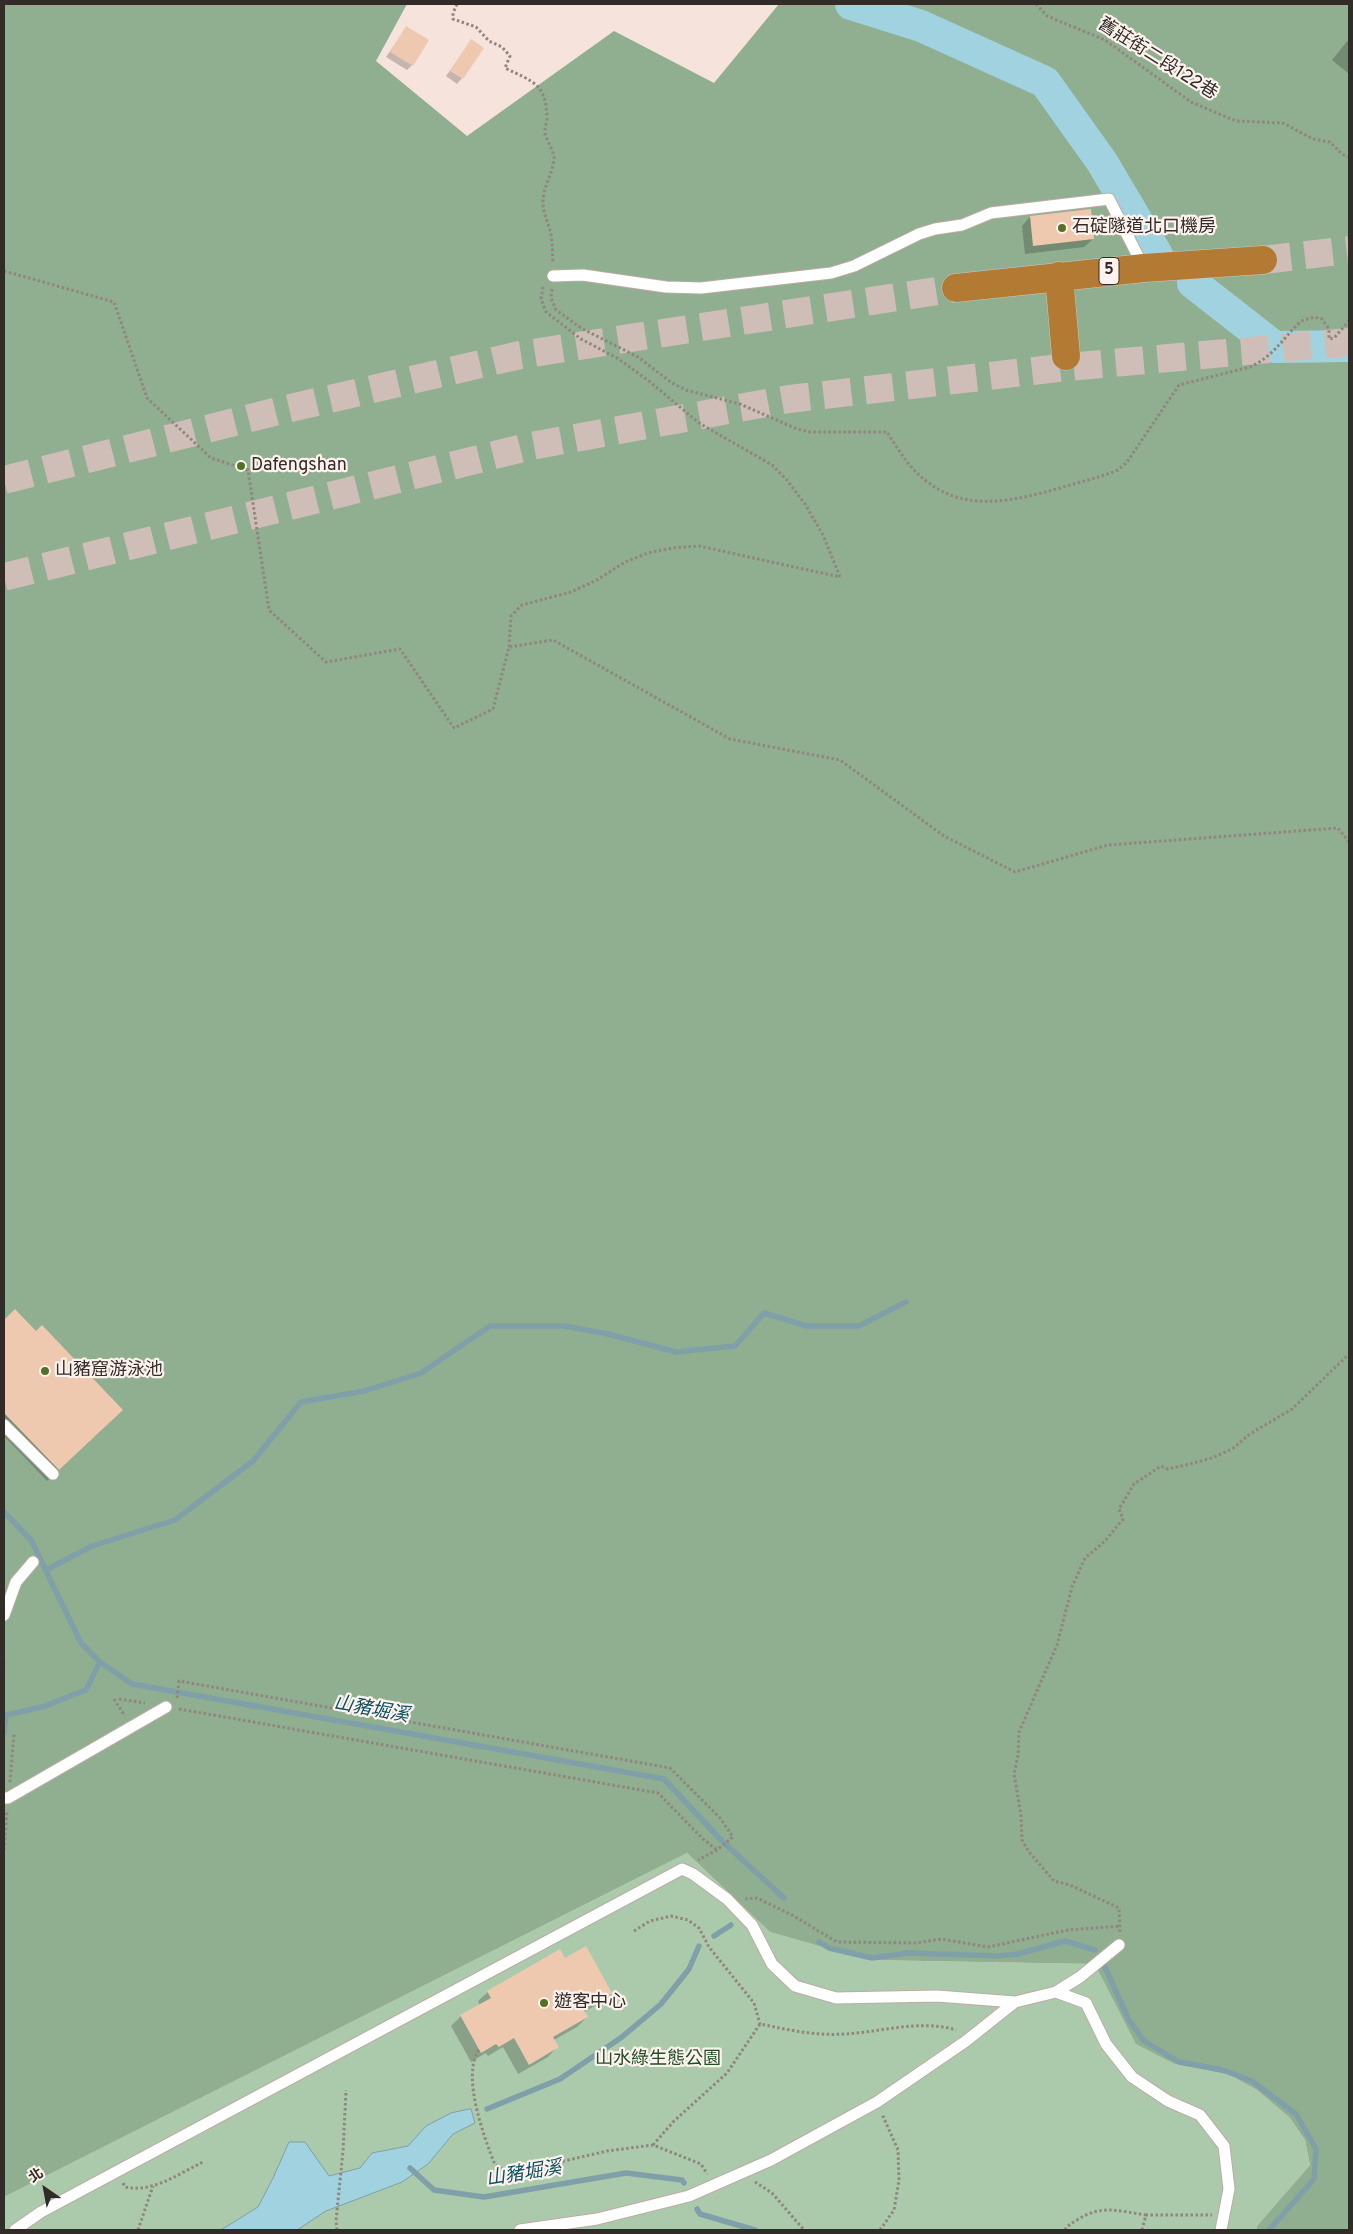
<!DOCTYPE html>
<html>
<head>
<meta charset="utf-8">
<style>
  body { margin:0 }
  #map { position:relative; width:1353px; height:2234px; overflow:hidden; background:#f6e3db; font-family:Overpass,"Noto Sans TC",sans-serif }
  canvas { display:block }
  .frame { position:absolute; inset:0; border:5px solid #322c29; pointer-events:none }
  .north { position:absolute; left:20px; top:2164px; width:50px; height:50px; -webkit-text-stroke:4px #fdf2ed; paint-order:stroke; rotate:327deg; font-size:14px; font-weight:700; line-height:20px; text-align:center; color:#322c29 }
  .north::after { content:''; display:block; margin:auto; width:18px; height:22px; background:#322c29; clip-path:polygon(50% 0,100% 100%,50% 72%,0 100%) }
</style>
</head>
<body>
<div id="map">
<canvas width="1353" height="2234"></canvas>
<div class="frame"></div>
<div class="north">北</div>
</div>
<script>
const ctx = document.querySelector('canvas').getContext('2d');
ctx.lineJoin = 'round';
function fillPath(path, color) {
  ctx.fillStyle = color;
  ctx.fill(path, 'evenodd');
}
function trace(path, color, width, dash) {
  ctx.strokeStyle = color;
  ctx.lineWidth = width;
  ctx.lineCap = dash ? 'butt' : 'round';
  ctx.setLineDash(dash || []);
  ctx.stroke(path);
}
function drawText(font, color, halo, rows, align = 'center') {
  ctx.font = font + ' Overpass,"Noto Sans TC",sans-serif';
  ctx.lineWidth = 4.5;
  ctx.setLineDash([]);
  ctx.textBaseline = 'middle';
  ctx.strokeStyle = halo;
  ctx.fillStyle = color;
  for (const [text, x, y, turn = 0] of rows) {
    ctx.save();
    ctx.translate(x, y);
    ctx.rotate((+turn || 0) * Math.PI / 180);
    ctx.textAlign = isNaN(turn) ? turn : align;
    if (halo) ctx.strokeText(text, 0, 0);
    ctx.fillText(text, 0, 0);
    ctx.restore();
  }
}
const green = new Path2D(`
  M687,1853L770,1932L868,1960L1095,1964L1175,2064L1230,2075L1257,2090L1290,2118L1305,2140L1310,2165L1257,2226V2230H4V2197Z`);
const forest = new Path2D(`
  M4,4H407L376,61L467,136L614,31L714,83L779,4H1349V2230H1257V2226L1310,2165L1305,2140L1290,2118L1257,2090L1230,2075L1175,2064L1136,2044L1095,1964L868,1960L770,1932L687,1853L4,2197Z`);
const water = new Path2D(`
  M471,2109L475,2123L453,2134L428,2164L402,2182L326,2211L297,2230H221L258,2207L273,2178L289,2142H305L329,2176L360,2168L372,2153L408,2146L426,2126L451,2113Z`);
const shadow = new Path2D(`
  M406,28L412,65L407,70L386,57Z
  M1349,39V74L1332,60Z
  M471,41L462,78L457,84L446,76Z
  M1030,217L1093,239L1084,247L1025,254L1022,226Z
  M15,1311L110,1422L47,1481L4,1436V1322Z
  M565,1960L610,1993L600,2003L584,2012L587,2017L577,2027L554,2040L557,2047L548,2057L518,2074L503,2047L488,2056L486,2053L471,2062L451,2026L461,2016L480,2006L478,2001L488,1992Z`);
const stream = new Path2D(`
  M4,1512L31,1540L81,1643L100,1662L132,1684L664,1779L722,1841L784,1898
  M46,1570L92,1546L175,1520L253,1461L301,1402L364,1391L421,1373L490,1326H564L608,1334L676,1352L735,1346L764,1313L807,1326H859L906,1302
  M4,1732L6,1715L42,1707L86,1690L100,1662
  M714,1936L731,1925
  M819,1942L829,1948L872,1958L908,1953L998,1956L1018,1954L1065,1941L1095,1950
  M1104,1965L1129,2020L1144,2041L1179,2062L1223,2070L1252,2081L1296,2114L1316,2149L1314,2179L1269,2230
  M487,2109L560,2079L622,2037L661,2004L689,1969L699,1946
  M410,2168L434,2190L484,2197L626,2173L682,2180L684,2183
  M697,2209L700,2214L755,2230`);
const river = new Path2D(`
  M851,4L921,26L1045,82L1102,162L1157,255
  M1193,283L1275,347L1349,346`);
const building = new Path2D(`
  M406,26L429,40L413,66L390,52Z
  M471,39L484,48L463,79L450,71Z
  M1091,209L1094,239L1033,246L1030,216Z
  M15,1309L36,1331L42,1325L123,1410L59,1470L4,1413V1320Z
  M586,1946L612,1993L583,2009L588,2017L553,2037L559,2047L529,2065L514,2038L499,2047L496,2044L481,2053L460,2015L491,1998L487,1991L560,1949L565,1958Z`);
const motorwayTunnel = new Path2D(`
  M1263,260L1349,250
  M4,480L286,409L520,355L956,288
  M4,577L531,446L789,399L1068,367L1349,342`);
const path = new Path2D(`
  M457,4L453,13V19L476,27L489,41L502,47L510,56L505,68C534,82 546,84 547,118C547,122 545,126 545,130C544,139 554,149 554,158C553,174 543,186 543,202C543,214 549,224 551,235C553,244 552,253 553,262
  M1036,4L1047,16L1105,40L1191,102L1236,121L1283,123L1313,139L1330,142L1342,154L1349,157
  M4,271L114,302L147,398L211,458L248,470L269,610L326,662L400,649L454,728L493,709L509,647L553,640L730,739L840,760L944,836L1015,872L1108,845L1338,828L1349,842
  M552,289L551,298L556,310L581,328L638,357L672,383L686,390L740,404L797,429L810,432H887C896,446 905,461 916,472C959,515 1009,502 1060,488C1079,482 1099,478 1118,470L1127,462L1179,385L1250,367C1273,357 1283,338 1301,321L1314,317L1322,319L1329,329V339L1334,338L1349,321
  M509,647L511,616L522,605L571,592L597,580L625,562L648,553L672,548L699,546L840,577L823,535L805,504L786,479L772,465L699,423L649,381L617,358L581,339L546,312L541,299L543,287
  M4,1664L5,1665
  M177,1698L179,1681L670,1768L720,1818L733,1837L717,1850L698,1860
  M114,1699L125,1716
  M119,1699L145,1703
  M179,1709L658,1793L703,1839L717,1850
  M10,1782L14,1734
  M4,1850L7,1810
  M745,1899L757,1898L792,1915L837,1942L916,1943L941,1939L988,1947L1068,1930L1121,1926
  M634,1931L650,1921L671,1916L688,1920L699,1928L709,1947L754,2003L760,2024
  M1120,1932L1119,1908L1070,1885L1054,1881L1029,1852L1022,1840L1021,1815L1014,1774L1018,1755L1019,1732L1057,1645L1072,1587L1085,1558L1105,1541L1123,1519L1119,1509L1134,1484L1161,1466L1168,1469L1186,1465L1212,1458L1232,1449L1250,1434L1292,1409L1349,1354
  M479,2050C461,2075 484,2137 495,2165L507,2172L534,2168L607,2151L653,2145L701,2164L707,2174
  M653,2145L674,2121L727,2073L760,2024C789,2030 816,2036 845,2034C882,2032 920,2019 956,2030
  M755,2182L772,2193L804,2230
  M123,2183L125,2187C153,2193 178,2174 203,2162
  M138,2230L153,2186
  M337,2230L336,2221L343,2151L346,2090
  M880,2230L894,2210L899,2180L898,2150L882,2114
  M1065,2230C1068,2225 1072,2223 1077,2220C1102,2204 1118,2211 1146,2215
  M1142,2230L1146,2215H1212`);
const service = new Path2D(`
  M553,276L583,275L666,287L701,288L831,273L854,266L919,234L935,229L962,225L991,213L1109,199L1144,268
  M4,1425L53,1474
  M4,1615L16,1582L33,1562
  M4,1798H8L166,1707
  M1056,1992L1086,2003L1106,2044L1132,2077L1168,2101L1200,2115L1224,2146L1229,2189L1221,2230
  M15,2230L41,2212L682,1869L693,1874L727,1899L752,1925L772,1964L795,1986L836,1998L937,1996L1015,2002
  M520,2230L597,2219L689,2196L771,2160L877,2102L966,2041L1015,2002L1056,1992L1080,1977L1119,1945`);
const motorway = new Path2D(`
  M1059,276L1066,356
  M956,288L1144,268L1263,260`);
const markers = [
  [1062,228,5,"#557125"],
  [241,466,5,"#557125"],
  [45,1371,5,"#557125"],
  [544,2003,5,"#557125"]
];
const shields = [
  [1109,271,20]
];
const shieldNames = [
  ["5",1109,271]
];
const streetNames = [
  ["舊莊街二段122巷",1157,60,32]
];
const poiNames = [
  ["石碇隧道北口機房",1072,228],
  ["Dafengshan",251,466],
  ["山豬窟游泳池",55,1371],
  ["遊客中心",554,2003]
];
const parkNames = [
  ["山水綠生態公園",658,2060]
];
const waterNames = [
  ["山豬堀溪",371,1711,10],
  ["山豬堀溪",524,2175,-9]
];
fillPath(green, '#abcaab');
fillPath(forest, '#90ae90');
fillPath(water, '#a1d2e0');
trace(water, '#80a0a9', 1);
fillPath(shadow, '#0003');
trace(stream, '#80a0a9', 5.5);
trace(river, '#a1d2e0', 32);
fillPath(building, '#eec8af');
trace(motorwayTunnel, '#cfbeb7', 28, [28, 14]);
trace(service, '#bdaba4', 13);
trace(motorway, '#cac8c7', 29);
trace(path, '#91857f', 3, [2.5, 2.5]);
trace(service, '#fff', 11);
trace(motorway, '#b27a32', 28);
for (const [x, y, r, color] of markers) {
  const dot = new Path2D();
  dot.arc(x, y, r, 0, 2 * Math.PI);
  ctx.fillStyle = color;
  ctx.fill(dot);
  trace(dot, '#fdf2ed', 2);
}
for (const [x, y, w] of shields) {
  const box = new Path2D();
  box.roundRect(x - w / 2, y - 13.5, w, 27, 4);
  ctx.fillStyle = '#fdf2ed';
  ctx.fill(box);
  trace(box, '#322c29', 1);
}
drawText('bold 16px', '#322c29', null, shieldNames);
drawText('18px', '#322c29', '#fdf2ed', streetNames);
drawText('18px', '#322c29', '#fdf2ed', poiNames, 'left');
drawText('18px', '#214e25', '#fdf2ed', parkNames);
drawText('italic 19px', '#0c5160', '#fdf2ed', waterNames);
</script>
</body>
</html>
